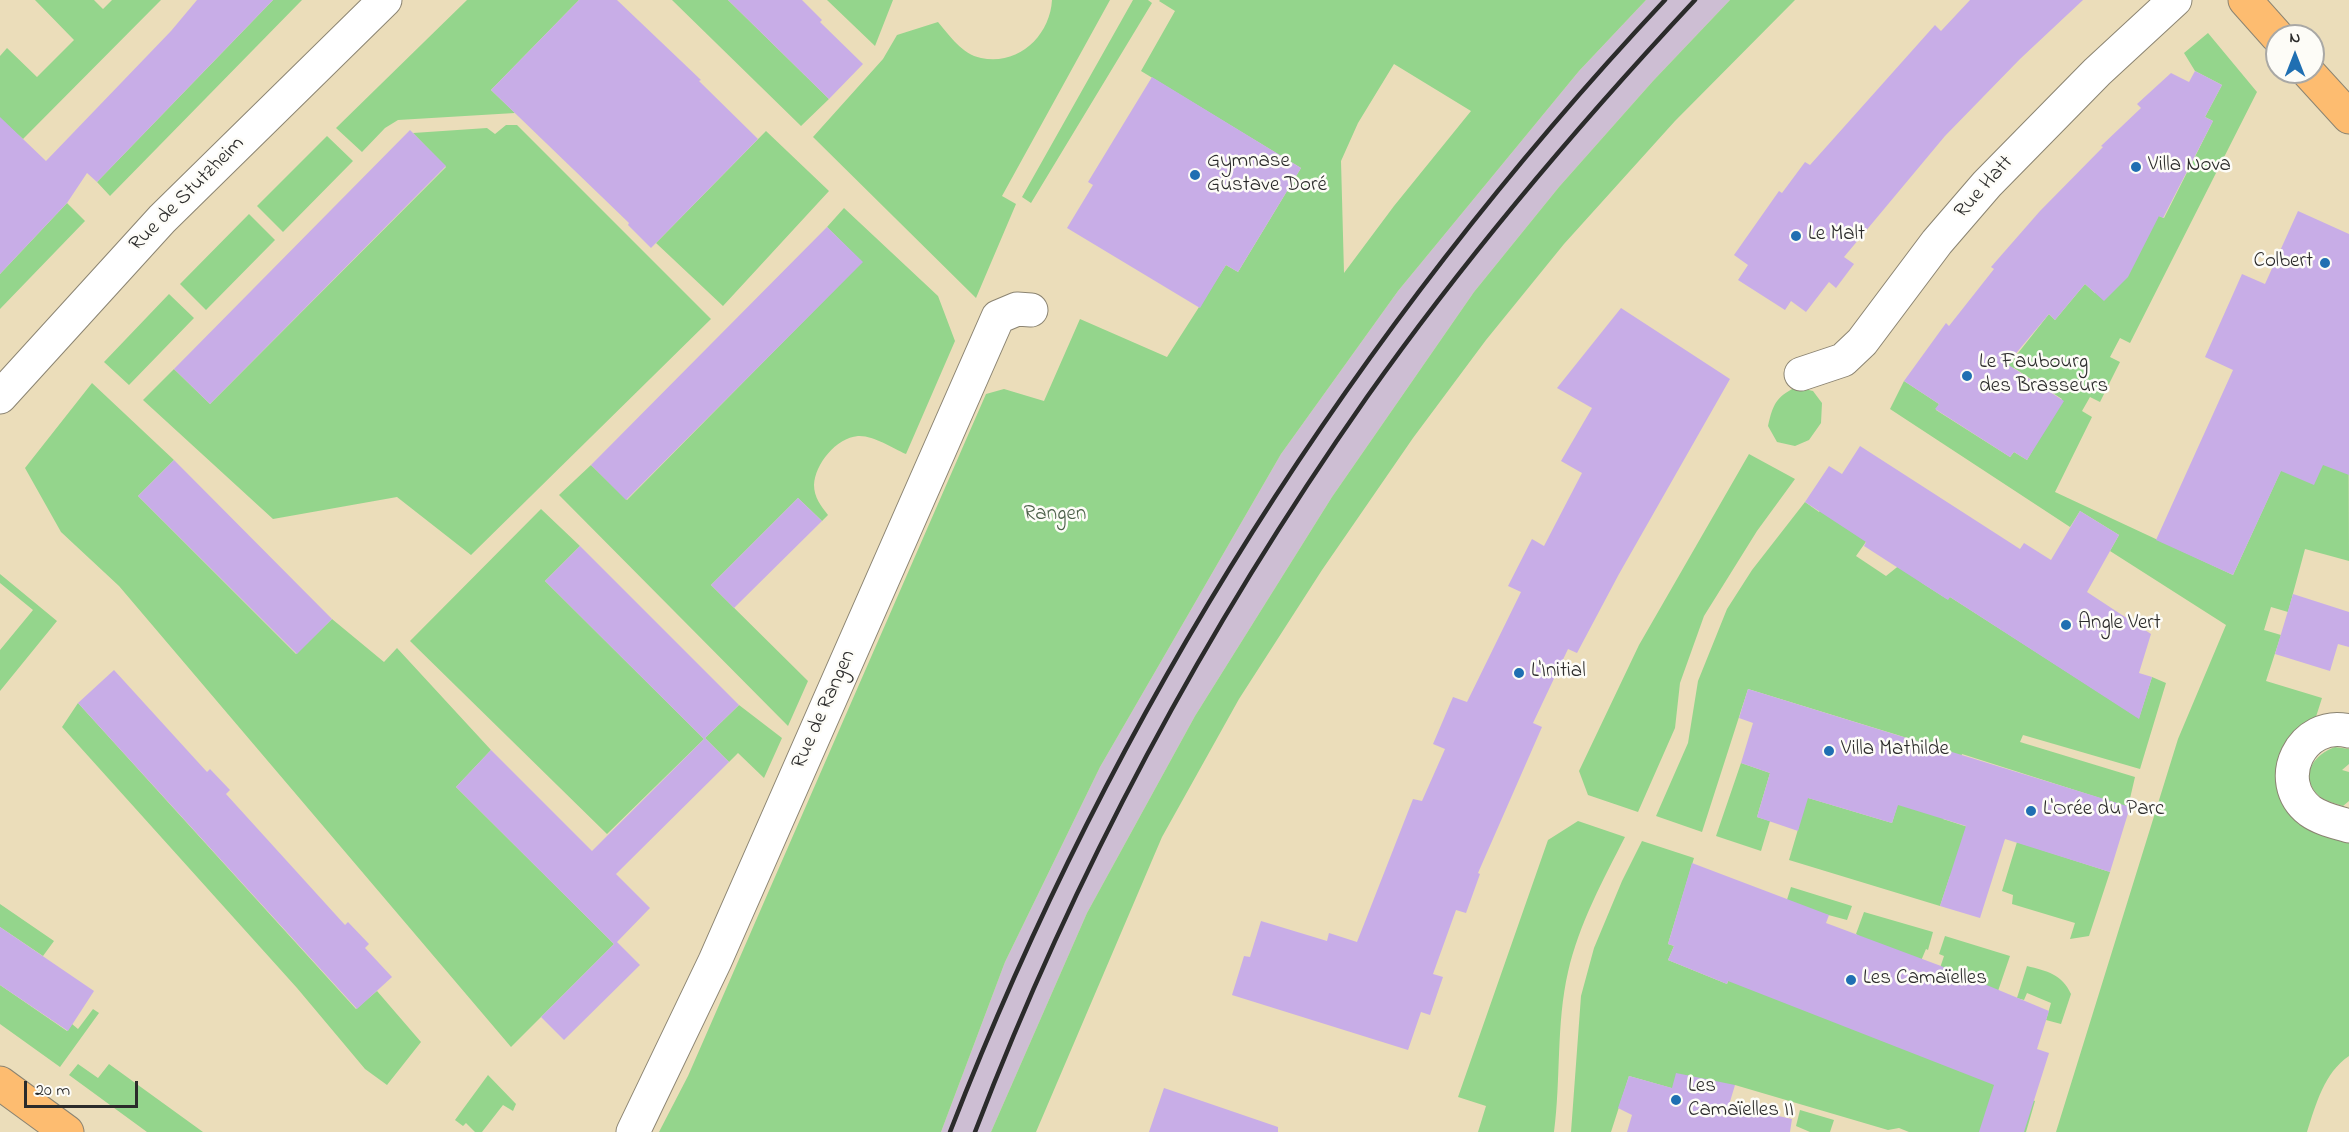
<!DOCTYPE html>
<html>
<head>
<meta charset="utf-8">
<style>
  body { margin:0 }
  #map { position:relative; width:2349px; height:1132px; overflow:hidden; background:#ebddba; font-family:"Indie Flower",sans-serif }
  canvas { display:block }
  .north { position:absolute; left:2265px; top:24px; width:60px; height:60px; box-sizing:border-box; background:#fdfcf7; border:2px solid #a9a8a5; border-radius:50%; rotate:0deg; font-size:16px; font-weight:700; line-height:24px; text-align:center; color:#2b2b2b }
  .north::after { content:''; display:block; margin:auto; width:21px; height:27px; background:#1f6fb2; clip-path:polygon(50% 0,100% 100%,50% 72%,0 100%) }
  .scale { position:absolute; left:24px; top:1081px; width:114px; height:27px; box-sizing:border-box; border:3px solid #2b2b2b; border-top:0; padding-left:8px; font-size:18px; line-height:21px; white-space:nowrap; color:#2b2b2b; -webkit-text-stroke:4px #fdfcf7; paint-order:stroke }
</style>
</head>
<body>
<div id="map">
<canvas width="2349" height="1132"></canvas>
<div class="north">N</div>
<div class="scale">20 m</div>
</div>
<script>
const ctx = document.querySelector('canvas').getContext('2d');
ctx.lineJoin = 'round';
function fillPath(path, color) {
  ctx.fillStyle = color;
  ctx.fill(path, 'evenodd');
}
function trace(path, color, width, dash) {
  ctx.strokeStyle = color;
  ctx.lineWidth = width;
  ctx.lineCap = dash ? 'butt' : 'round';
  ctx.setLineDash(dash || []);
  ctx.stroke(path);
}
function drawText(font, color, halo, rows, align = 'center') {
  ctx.font = font + ' "Indie Flower",sans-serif';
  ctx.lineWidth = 5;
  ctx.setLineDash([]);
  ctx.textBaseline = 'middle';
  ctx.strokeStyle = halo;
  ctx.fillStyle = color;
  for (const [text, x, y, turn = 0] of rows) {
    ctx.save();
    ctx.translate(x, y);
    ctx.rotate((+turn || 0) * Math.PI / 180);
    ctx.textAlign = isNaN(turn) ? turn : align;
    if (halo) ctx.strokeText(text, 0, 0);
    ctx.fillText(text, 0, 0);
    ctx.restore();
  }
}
const industrial = new Path2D(`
  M1646,0H1730L1653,81L1559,187L1474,292L1332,497L1195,716L1087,913L991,1132H941L1005,962L1100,767L1281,454L1398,291L1579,71Z`);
const green = new Path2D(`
  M35,0H94L103,9L112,0H161L23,139L0,119V56L7,48L37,77L74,40Z
  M273,0H302L110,196L97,182Z
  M467,0H579L491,90L515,113L398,120L385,128L362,152L336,128Z
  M672,0H728L829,99L801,126Z
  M827,0H893L875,46Z
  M1052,0H1110L1002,196L1016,204L976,298L813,137L883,59L897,35L938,22C950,36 962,54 981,58C1018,66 1050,36 1052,0Z
  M1133,0H1148L1152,3L1031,203L1022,197Z
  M1160,0H1646L1579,71L1398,291L1281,454L1100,767L1005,962L941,1132H659L688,1076L986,394L1004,389L1044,401L1080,319L1167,357L1226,265L1238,272L1301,168L1141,71L1175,11L1159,1ZM1394,64L1471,111L1394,206L1344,273L1341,161L1358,123Z
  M1730,0H1795L1675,121L1564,244L1486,340L1413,438L1322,570L1239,699L1162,837L1036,1132H991L1087,913L1195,716L1332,497L1474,292L1559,187L1653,81Z
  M2208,33L2257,92L2130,343L2120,338L2110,357L2120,362L2100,402L2090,397L2082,411L2092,417L2055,492L2233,575L2348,324L2349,561L2305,549L2288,612L2271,607L2264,630L2281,635L2266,681L2322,698L2314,723L2282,757L2349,839V1056C2324,1073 2316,1104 2307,1132H2056L2178,739L2226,625L2110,551L2119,535L2080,511L2070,527L1890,409L1904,381L1939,404L1936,410L2010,457L2014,452L2027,460L2062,399L2014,368L2007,367L2049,314L2055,320L2085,284L2095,293L2156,215L2164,218L2213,121L2205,117L2222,85L2195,71L2184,53Z
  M506,125H517L711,319L471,555L397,497L273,519L143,400L174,369L210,404L446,167L413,133L487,128L495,134Z
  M766,131L829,191L723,306L656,243Z
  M327,136L353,161L283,232L257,206Z
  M67,203L85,221L0,309V274Z
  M844,208L938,296L955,341L906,454C892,448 873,435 858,436C836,438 815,464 814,485C814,497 821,506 828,515L822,521L798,498L711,585L808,681L788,726L559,495L591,465L627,500L862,262L827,227Z
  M249,214L275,240L206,310L180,284Z
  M169,294L194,318L129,385L104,362Z
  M92,383L174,460L138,496L296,654L332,619L384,662L397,648L491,750L456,787L614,944L511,1047L119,586L61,532L25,468Z
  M1796,387L1813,391L1822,403L1821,423L1809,440L1795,446L1777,442L1768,426C1773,404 1776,397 1796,387Z
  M1749,454L1795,479L1757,531L1704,616L1680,683L1675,728L1638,812L1588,795L1579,771L1639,645Z
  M1805,502L1819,512L1823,506L1870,536L1856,556L1886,576L1906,560L1922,583L1947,599L1950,597L2139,718L2152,677L2166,683L2140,769L2023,735L2020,742L2135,777L2128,807L1962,754L1943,819L2005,839L1950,876L1940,906L1789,860L1799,826L1795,794L1892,823L1917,741L1748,689L1702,832L1656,816L1688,743L1698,681L1727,609L1752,570Z
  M541,509L580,546L545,581L704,739L607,834L410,641Z
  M0,574L57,621L0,691V650L33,610L0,583Z
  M78,703L356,1009L377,991L421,1042L387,1085L365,1069L297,988L62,727Z
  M739,705L782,738L764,778L738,753L729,762L705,738Z
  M2335,747L2349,749V764L2342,770L2349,772V801L2343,806C2334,803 2324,801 2317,794C2299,774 2315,754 2335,747Z
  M1741,763L1770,773L1757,817L1770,821L1761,851L1716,836Z
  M1578,821L1625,837C1603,880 1579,924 1568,972C1556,1024 1561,1079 1554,1132H1478L1486,1106L1458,1097L1548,840Z
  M1642,841L1694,858L1668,944L1674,946L1668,960L1727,984L1733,969L1768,960L1791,887L1852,906L1847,920L1806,909L2023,1096L2035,1101L2026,1132H1909L1899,1128L1888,1130L1735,1085L1696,1095L1629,1076L1611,1132H1571L1581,996L1594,948L1622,881Z
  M2017,842L2110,872L2089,936L2070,939L2075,923L2012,904L2013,895L2002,891Z
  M0,904L54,941L43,956L0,927Z
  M1864,912L1933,932L1928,950L1926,949L1915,975L1856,934Z
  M1945,936L2010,956L1998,991L1935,983L1944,956L1939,954Z
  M2027,966C2047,971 2062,974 2071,994L2061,1024L2046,1020L2051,1003L2027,993L2024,1000L2017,998Z
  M0,985L67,1031L72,1024L78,1029L93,1009L99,1013L60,1067L0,1024Z
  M78,1064L98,1078L109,1064L203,1132H147L69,1075Z
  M488,1075L516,1104L513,1111L503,1105L482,1132H475L466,1123L463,1126L455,1120Z
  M1800,1110L1834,1120L1830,1132H1810L1796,1126Z`);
const building = new Path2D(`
  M197,0H273L97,182L87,173L67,203L0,274V117L46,161L171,31Z
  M579,0H617L701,80L699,81L758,139L651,248L628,225L629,223L491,90Z
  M728,0H802L822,20L820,22L863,64L829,99Z
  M1970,0H2083L2020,59L1945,136L1844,257L1854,264L1836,288L1829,282L1806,312L1791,301L1785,310L1738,280L1748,265L1734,255L1779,191L1782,193L1805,162L1810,165L1935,25L1941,31Z
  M2195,71L2222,85L2205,117L2213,121L2163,218L2159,216L2128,277L2104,301L2085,284L2055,320L2049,314L2007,364L2064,401L2027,460L2014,452L2010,457L1935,409L1939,404L1904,381L1946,323L1949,326L1994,269L1991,267L2040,211L2103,147L2101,146L2141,108L2137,104L2171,73L2189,82Z
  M1152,77L1301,168L1238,272L1226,265L1200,308L1067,228L1093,185L1088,182Z
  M410,130L446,166L210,404L174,369Z
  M2298,211L2349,234V475L2323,465L2314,485L2281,471L2233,575L2156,540L2233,370L2205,357L2242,274L2265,284Z
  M827,227L863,262L626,500L591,465Z
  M1621,308L1730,379L1619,574L1577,653L1568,649L1533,723L1542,727L1478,873L1480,874L1466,913L1456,910L1433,974L1443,977L1430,1015L1421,1012L1408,1050L1232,995L1244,956L1250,957L1261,921L1327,941L1329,933L1357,942L1413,799L1422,801L1445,749L1433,744L1453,697L1467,702L1521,592L1508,586L1532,539L1544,546L1582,473L1561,461L1592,408L1557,388Z
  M1860,446L2020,549L2024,543L2051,560L2080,511L2119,535L2087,592L2151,634L2139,673L2152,677L2139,719L1950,597L1948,600L1864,546L1866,542L1805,502L1829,466L1842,474Z
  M174,460L332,619L297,654L138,496Z
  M798,498L822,521L734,608L711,585Z
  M580,546L739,705L705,738L729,762L616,874L650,908L617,942L640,965L564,1040L541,1017L614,944L456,787L491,750L592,851L704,739L545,581Z
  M2293,594L2349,612V647L2338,644L2330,671L2275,654Z
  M114,670L207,772L210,769L230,790L226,794L345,925L348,922L369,944L365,948L392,977L357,1009L78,703Z
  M1748,689L2130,807L2110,872L2005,839L1980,918L1940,906L1966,826L1898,805L1892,823L1808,798L1798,831L1757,817L1770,773L1741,763L1753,723L1739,718Z
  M1692,863L1829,915L1826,923L1941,966L2049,1011L2037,1049L2049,1053L2024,1132H1979L1994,1085L1728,981L1727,984L1668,960L1674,946L1668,944Z
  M0,927L94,991L68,1031L0,985Z
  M1676,1073L1735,1085L1729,1105L1792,1119L1790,1132H1627L1632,1115L1618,1108L1629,1076L1672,1088Z
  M1164,1088L1278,1127V1132H1149Z`);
const minor = new Path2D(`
  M1801,374L1843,360L1862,342L1937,242L1987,184L2097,72L2175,0
  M0,397L162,219L385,0
  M2349,731C2302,719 2271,781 2310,811C2321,819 2336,822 2349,826
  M633,1132L715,961L998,317L1017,309L1031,310`);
const major = new Path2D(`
  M2245,0L2277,36
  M2308,72L2349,117
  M0,1083L67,1132`);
const rail = new Path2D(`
  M950,1132C1113,711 1356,329 1665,0
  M975,1132C1074,873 1208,624 1367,397C1466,257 1578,125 1695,0`);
const markers = [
  [2136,167,6,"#1f6fb2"],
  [1195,175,6,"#1f6fb2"],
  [1796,236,6,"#1f6fb2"],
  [2325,263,6,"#1f6fb2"],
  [1967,376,6,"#1f6fb2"],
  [2066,625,6,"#1f6fb2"],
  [1519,673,6,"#1f6fb2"],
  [1829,751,6,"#1f6fb2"],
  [2031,811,6,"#1f6fb2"],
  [1851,980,6,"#1f6fb2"],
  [1676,1100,6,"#1f6fb2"]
];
const poiNames = [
  ["Gymnase",1207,163],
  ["Gustave Doré",1207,187],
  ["Villa Nova",2148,167],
  ["Le Malt",1808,236],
  ["Colbert",2313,263,"right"],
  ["Le Faubourg",1979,364],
  ["des Brasseurs",1979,388],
  ["Angle Vert",2078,625],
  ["L'Initial",1531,673],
  ["Villa Mathilde",1841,751],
  ["L'Orée du Parc",2043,811],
  ["Les Camaïelles",1863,980],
  ["Les",1688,1088],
  ["Camaïelles II",1688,1112]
];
const streetNames = [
  ["Rue Hatt",1985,188,-48],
  ["Rue de Stutzheim",188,195,-45],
  ["Rue de Rangen",825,710,-66]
];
const parkNames = [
  ["Rangen",1055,516]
];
fillPath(industrial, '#cdbed3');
fillPath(green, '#94d58c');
fillPath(building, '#c8ade7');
trace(minor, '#8b8472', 35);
trace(major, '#8b8472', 35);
trace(minor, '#fff', 33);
trace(major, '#fdbc70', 33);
trace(rail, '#2b2b2b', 4.5);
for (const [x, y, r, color] of markers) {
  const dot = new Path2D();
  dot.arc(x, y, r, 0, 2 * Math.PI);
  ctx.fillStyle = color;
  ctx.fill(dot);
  trace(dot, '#fdfcf7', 2);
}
drawText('21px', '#2b2b2b', '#fdfcf7', poiNames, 'left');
drawText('21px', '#2b2b2b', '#fdfcf7', streetNames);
drawText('21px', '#4a5e48', '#fdfcf7', parkNames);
</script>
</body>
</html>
